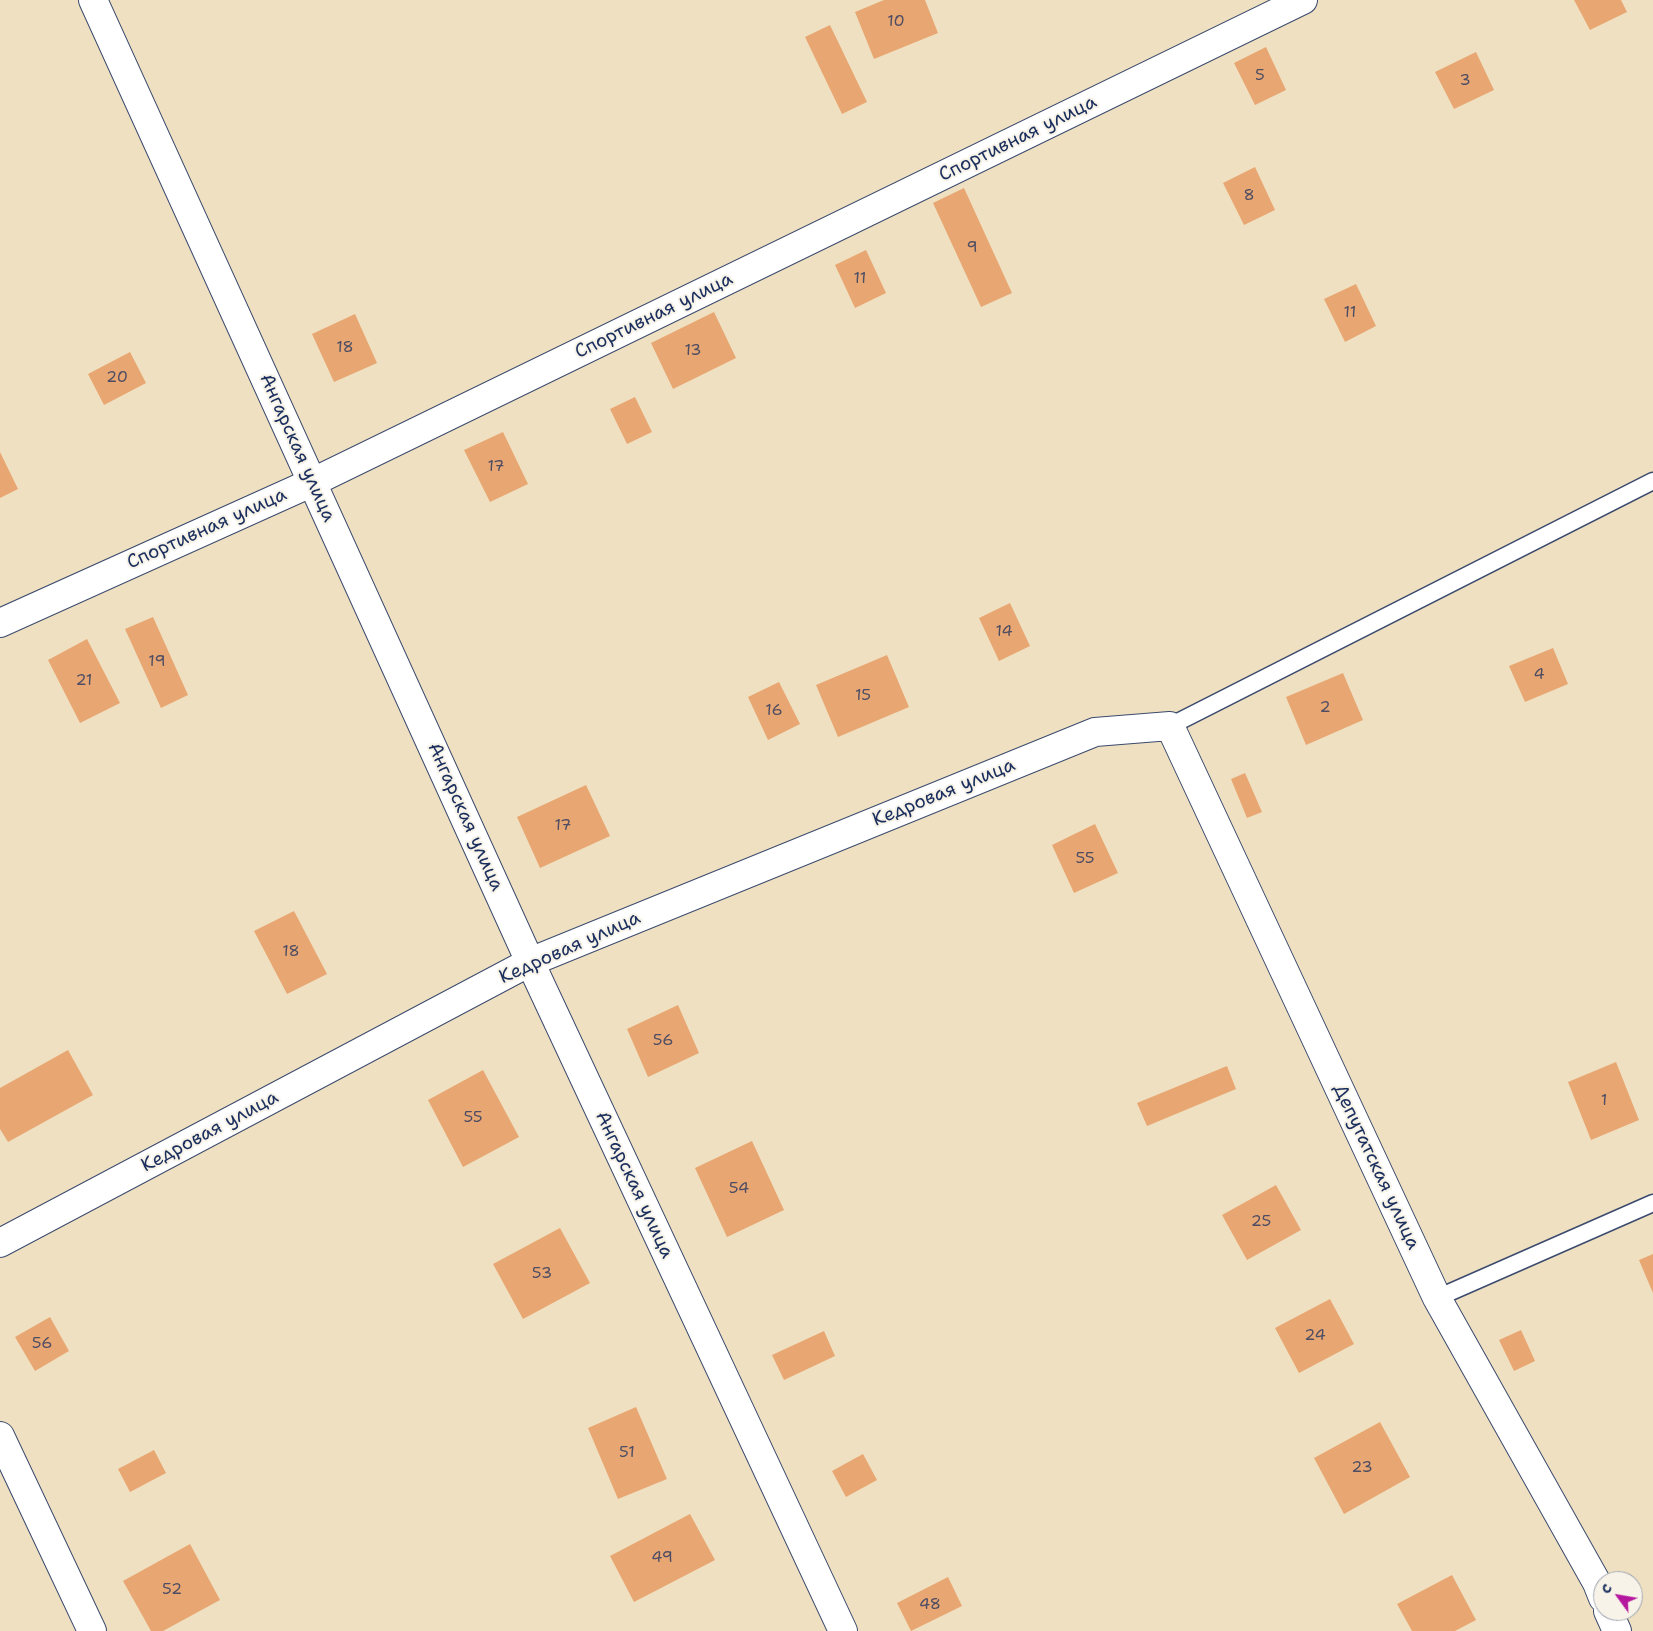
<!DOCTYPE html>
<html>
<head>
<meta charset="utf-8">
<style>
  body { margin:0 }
  #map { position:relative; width:1653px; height:1631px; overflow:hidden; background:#efe0c1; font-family:"Shantell Sans",sans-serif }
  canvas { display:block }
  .north { position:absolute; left:1593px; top:1571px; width:50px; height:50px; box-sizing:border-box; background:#f7f3e8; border:1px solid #9fa5b1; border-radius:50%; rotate:302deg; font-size:14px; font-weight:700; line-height:20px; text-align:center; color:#1b2f5e }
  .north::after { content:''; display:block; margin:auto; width:18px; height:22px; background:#b5179e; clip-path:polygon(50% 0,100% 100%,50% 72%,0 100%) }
</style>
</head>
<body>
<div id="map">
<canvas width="1653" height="1631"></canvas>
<div class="north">С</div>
</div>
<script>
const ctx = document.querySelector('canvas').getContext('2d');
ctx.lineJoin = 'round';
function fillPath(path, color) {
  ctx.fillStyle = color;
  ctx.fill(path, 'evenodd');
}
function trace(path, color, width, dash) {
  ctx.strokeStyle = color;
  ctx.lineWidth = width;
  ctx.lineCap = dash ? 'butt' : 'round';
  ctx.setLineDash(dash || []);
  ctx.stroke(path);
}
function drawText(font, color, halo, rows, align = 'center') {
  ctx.font = font + ' "Shantell Sans",sans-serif';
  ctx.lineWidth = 4;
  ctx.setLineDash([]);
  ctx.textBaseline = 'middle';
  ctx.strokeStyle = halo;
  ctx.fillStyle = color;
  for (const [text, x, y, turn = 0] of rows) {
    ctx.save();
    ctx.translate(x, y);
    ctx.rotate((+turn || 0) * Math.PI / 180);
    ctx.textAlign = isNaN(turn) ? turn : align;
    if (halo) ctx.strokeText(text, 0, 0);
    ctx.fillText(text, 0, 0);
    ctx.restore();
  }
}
const building = new Path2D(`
  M884,0H925L938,33L874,59L855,12Z
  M1574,0H1621L1627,12L1590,30Z
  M830,25L867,102L842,114L805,37Z
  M1266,47L1286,90L1255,105L1234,63Z
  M1476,52L1494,90L1454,109L1435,72Z
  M1255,167L1275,210L1244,225L1223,183Z
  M964,188L1012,293L981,307L933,203Z
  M866,250L886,293L855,308L835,265Z
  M1356,284L1376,326L1345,342L1324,299Z
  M714,312L736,358L673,389L651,343Z
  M355,314L377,363L334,382L312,334Z
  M130,352L146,383L104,405L88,374Z
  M635,397L652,432L627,444L610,409Z
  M503,432L528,484L490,502L464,450Z
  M0,452L18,489L0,498Z
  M1010,603L1030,646L999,661L979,618Z
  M153,617L188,695L161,708L125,629Z
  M87,639L120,703L80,723L48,660Z
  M1553,648L1568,684L1525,702L1509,666Z
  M887,655L909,707L838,737L816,685Z
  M1343,673L1363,720L1306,745L1286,697Z
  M779,682L800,724L768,740L748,697Z
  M1245,773L1262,812L1247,818L1231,779Z
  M586,785L610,836L540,868L517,817Z
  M1095,824L1118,873L1074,893L1052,845Z
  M294,911L327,974L287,994L254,931Z
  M678,1005L699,1053L648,1077L627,1029Z
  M68,1050L93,1095L8,1142L0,1129V1088Z
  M1616,1062L1639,1120L1591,1140L1568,1082Z
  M1227,1066L1236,1089L1147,1126L1137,1103Z
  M483,1070L519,1137L463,1167L428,1100Z
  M752,1141L784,1210L727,1237L695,1168Z
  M1276,1185L1301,1230L1247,1260L1222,1215Z
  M560,1228L590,1283L523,1319L493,1264Z
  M1653,1254V1293L1639,1260Z
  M1330,1299L1354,1344L1299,1373L1275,1328Z
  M50,1317L69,1351L35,1371L15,1337Z
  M1521,1330L1535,1361L1514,1371L1499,1340Z
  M824,1331L835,1356L784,1380L772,1355Z
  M636,1407L667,1479L618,1499L588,1428Z
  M1380,1422L1410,1477L1344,1514L1314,1458Z
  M154,1450L166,1473L130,1492L118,1469Z
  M863,1454L877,1480L846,1497L832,1471Z
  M690,1514L715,1560L634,1602L610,1556Z
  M190,1544L220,1600L163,1631H151L123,1581Z
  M1452,1575L1476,1620L1455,1631H1412L1397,1604Z
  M948,1577L962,1606L911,1631L897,1603Z`);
const service = new Path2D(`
  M1170,726L1653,481
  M1437,1298L1653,1203`);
const minor = new Path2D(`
  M93,0L530,962L843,1631
  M0,623L313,482L1303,0
  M0,1243L530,962L1095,732L1170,726L1437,1298L1597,1583L1603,1598
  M0,1436L92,1631
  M1608,1611L1617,1631`);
const numberNames = [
  ["10",896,22],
  ["5",1260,76],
  ["3",1465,81],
  ["8",1249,196],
  ["9",972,248],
  ["11",860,279],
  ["11",1350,313],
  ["18",345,348],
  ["13",693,351],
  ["20",117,378],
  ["17",496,467],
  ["14",1004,632],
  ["19",157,662],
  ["4",1539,675],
  ["21",84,681],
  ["15",863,696],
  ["2",1325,708],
  ["16",774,711],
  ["17",563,826],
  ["55",1085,859],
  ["18",291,952],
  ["56",663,1041],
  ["1",1604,1101],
  ["55",473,1118],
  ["54",739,1189],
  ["25",1261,1222],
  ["53",542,1274],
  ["24",1315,1336],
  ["56",42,1344],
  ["51",627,1453],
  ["23",1362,1468],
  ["49",662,1558],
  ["52",172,1590],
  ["48",930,1605]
];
const streetNames = [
  ["Спортивная улица",1018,139,-26],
  ["Спортивная улица",654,316,-26],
  ["Ангарская улица",297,448,66],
  ["Спортивная улица",207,529,-24],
  ["Кедровая улица",944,793,-22],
  ["Ангарская улица",465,817,66],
  ["Кедровая улица",570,948,-24],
  ["Кедровая улица",210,1132,-28],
  ["Депутатская улица",1376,1167,65],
  ["Ангарская улица",634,1185,65]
];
fillPath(building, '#e8a772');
trace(service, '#3b4a6d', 19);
trace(minor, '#3b4a6d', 30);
trace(service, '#fff', 16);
trace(minor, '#fff', 28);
drawText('16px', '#4e4d63', null, numberNames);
drawText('19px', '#1b2f5e', '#f7f3e8', streetNames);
</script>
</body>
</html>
